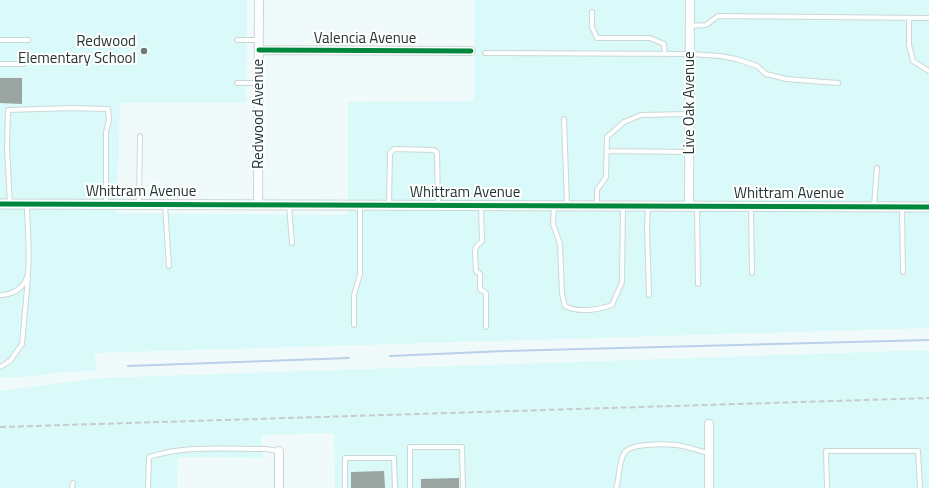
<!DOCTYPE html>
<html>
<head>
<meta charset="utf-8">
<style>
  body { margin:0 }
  canvas { display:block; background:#f1fafa }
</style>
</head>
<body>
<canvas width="929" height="488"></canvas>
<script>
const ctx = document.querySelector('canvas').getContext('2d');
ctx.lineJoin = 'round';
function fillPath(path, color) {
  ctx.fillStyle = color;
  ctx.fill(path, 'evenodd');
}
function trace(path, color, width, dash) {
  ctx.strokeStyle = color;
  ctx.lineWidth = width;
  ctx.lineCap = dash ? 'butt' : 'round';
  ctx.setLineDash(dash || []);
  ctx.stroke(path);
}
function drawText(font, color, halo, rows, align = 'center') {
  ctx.font = font + ' "Titillium Web",sans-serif';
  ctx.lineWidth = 4;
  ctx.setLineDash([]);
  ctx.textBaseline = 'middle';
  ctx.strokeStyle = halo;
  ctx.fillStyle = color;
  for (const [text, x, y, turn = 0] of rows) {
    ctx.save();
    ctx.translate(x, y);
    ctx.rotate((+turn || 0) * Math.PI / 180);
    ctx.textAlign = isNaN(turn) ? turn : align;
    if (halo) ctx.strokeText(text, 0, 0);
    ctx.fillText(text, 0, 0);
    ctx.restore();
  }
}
const built = new Path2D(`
  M0,0H247L246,103H120L117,213L348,215V102L474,101V0H929V328L95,353L96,371L62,372L36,376L0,378Z
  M929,350V488H335L334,433L261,435L263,458L178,457L177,488H0V391L99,378Z`);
const stream = new Path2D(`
  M390,356L505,351L929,340
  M128,366L349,358`);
const building = new Path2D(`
  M0,78H22V104L0,103Z
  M384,471L385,488H351V472Z
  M459,478V488H421V479Z`);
const service = new Path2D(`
  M592,12V27L597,38H650L664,44L665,54
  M909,18V45L913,61L929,71
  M690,26L706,25L718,16L929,18
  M0,40H28
  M237,40H259
  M485,53L690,54L720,56L736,59L757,66L766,74L786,79L838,83
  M0,64H23
  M237,83H259
  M564,119L567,205
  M607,151L689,152
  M10,204L7,148L8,110L71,108L108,109L109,120L106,132V204
  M139,204L140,136
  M389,204L390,153L394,149L433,150L437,152L438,205
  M165,205L169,266
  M289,205L292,243
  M597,205V190L606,177L607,137L624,122L641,115L689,114
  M481,206L482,241L476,247L475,252L476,271L480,274V289L486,293V327
  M554,206L553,224L560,244L562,294L565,306C579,313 598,310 612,305L622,282L623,206
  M648,206L647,228L649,295
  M697,206L698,284
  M751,206L752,273
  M874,206L877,168
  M902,207L903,272
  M0,295C12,295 23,289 27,277C31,269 27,217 27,205
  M354,325V295L360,274V205
  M0,367L10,361L22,344L28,277
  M72,488L73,483
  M148,488L149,457C186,445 227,449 266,449L279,451
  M345,488V458H394L395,488
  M410,488V447H462L463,488
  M616,488C620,477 618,462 625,452C632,443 665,444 676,445C687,446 698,451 709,453
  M827,488L826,451H918L920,488`);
const minor = new Path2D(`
  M259,50L471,51
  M258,205L259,0
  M689,206L690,0
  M279,488V451
  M709,488V424`);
const tertiary = new Path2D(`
  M0,204L929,207`);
const rail = new Path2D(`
  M0,427L929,398`);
const cycleway = new Path2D(`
  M259,50L471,51
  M0,204L929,207`);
const markers = [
  [144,51,4,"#6c7a79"]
];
const streetNames = [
  ["Valencia Avenue",365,39],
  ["Live Oak Avenue",690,103,-90],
  ["Redwood Avenue",259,114,-90],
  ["Whittram Avenue",141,192],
  ["Whittram Avenue",465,193],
  ["Whittram Avenue",789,194]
];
const poiNames = [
  ["Redwood",136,42],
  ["Elementary School",136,59]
];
fillPath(built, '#d9faf8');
trace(stream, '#bad0e8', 2);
fillPath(building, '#9aa4a0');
trace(service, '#cbd7d7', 6);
trace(minor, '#cbd7d7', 10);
trace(tertiary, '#cbd7d7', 11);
trace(service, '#fdfefe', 4);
trace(minor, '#fdfefe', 8);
trace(tertiary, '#fdfefe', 9);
trace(rail, '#c7cbcb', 2, [6, 3]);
trace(cycleway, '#00873e', 5);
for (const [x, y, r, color] of markers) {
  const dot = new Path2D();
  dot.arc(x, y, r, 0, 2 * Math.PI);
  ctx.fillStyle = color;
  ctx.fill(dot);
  trace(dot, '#fff', 1.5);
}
drawText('15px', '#243534', '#fff', streetNames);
drawText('15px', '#243534', '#fff', poiNames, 'right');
</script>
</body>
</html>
